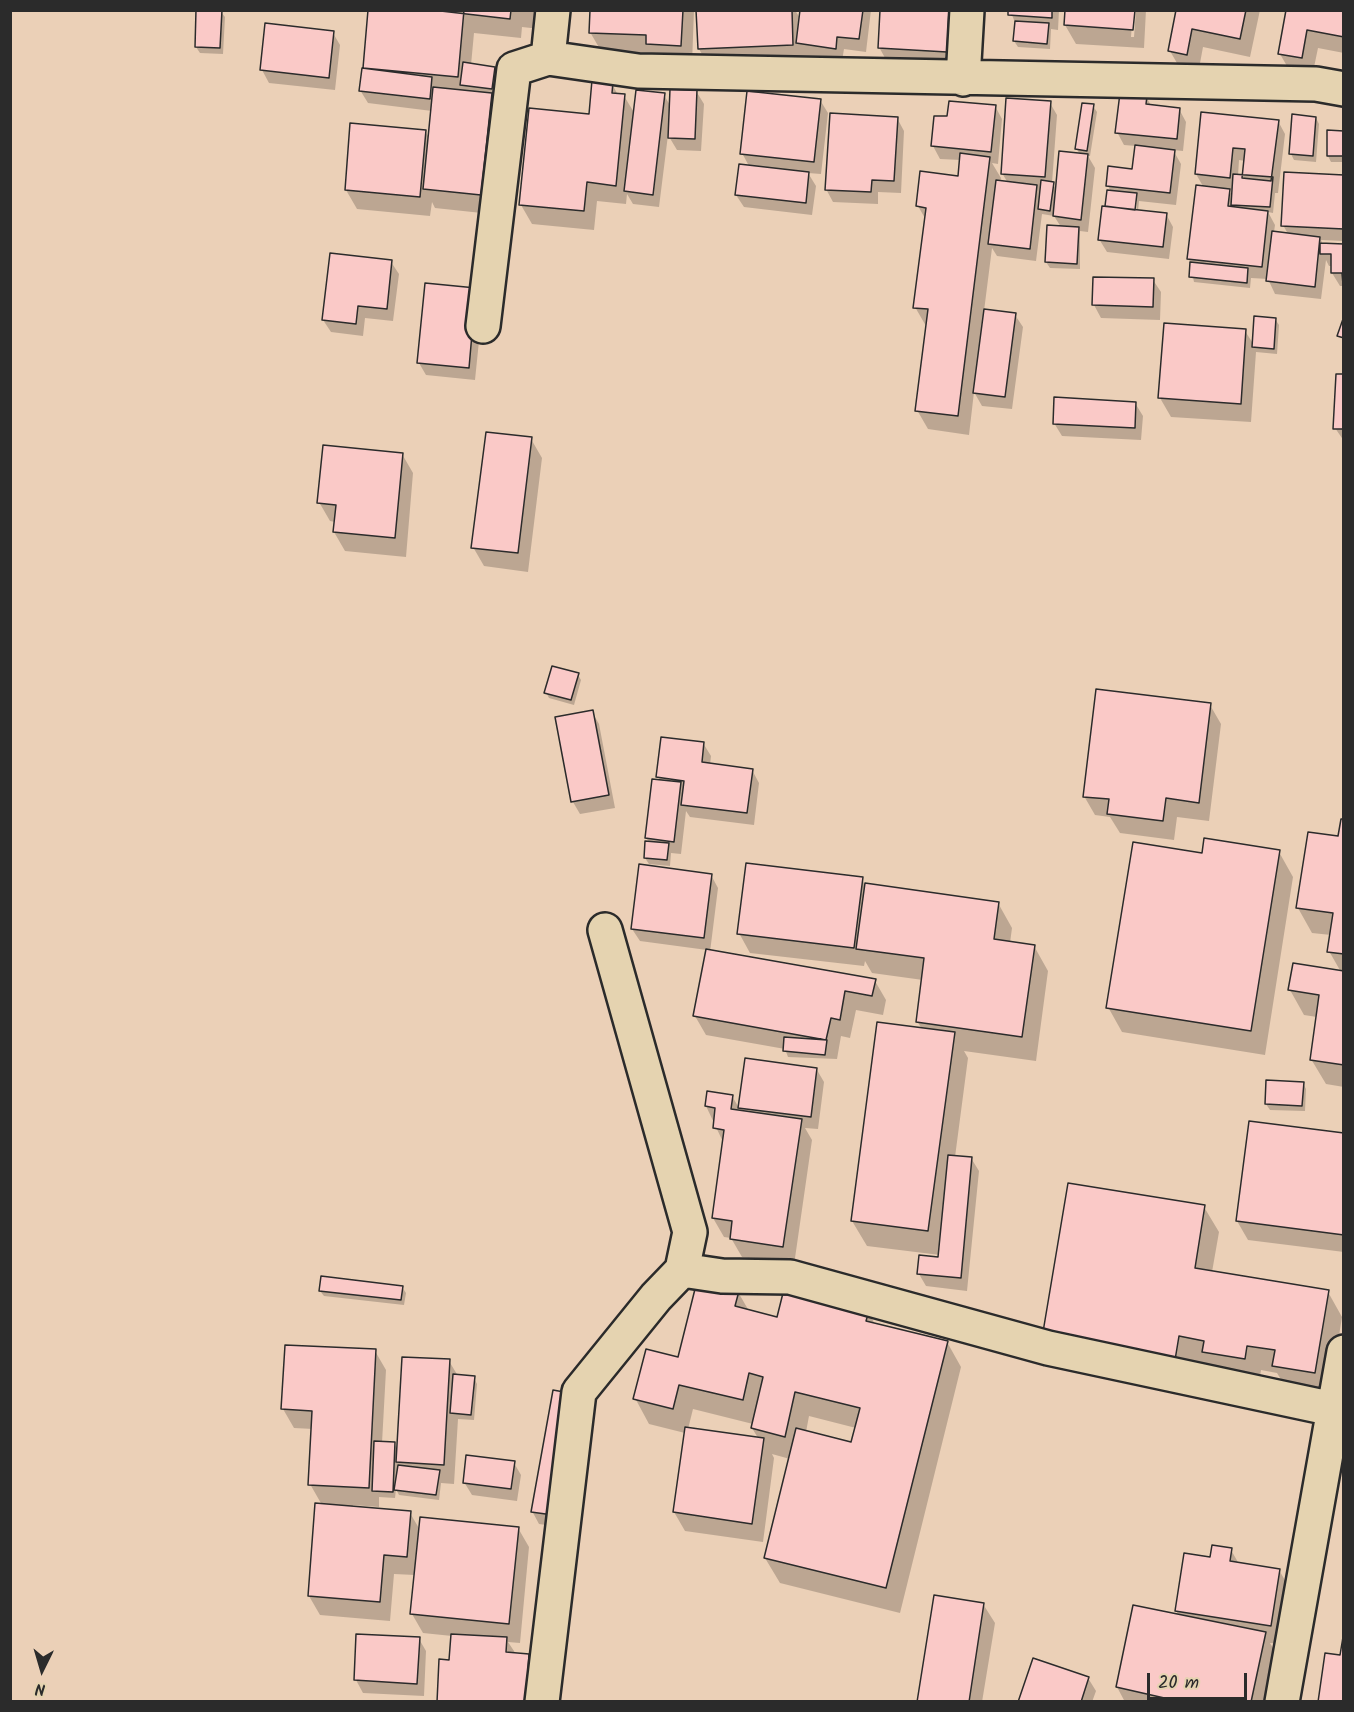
<!DOCTYPE html>
<html>
<head>
<meta charset="utf-8">
<style>
  body { margin:0 }
  #map { position:relative; width:1354px; height:1712px; overflow:hidden; background:#ebd0b7; font-family:Kalam,sans-serif }
  canvas { display:block }
  .frame { position:absolute; inset:0; border:12px solid #2b2b2b; pointer-events:none }
  .north { position:absolute; left:12px; top:1640px; width:60px; height:60px; -webkit-text-stroke:4px #e5d3b0; paint-order:stroke; rotate:185deg; font-size:16px; font-weight:700; line-height:24px; text-align:center; color:#2b2b2b }
  .north::after { content:''; display:block; margin:auto; width:21px; height:27px; background:#2b2b2b; clip-path:polygon(50% 0,100% 100%,50% 72%,0 100%) }
  .scale { position:absolute; left:1147px; top:1673px; width:100px; height:27px; box-sizing:border-box; border:3px solid #2b2b2b; border-top:0; padding-left:8px; font-size:18px; line-height:21px; white-space:nowrap; color:#2b2b2b; -webkit-text-stroke:4px #e5d3b0; paint-order:stroke }
</style>
</head>
<body>
<div id="map">
<canvas width="1354" height="1712"></canvas>
<div class="frame"></div>
<div class="north">N</div>
<div class="scale">20 m</div>
</div>
<script>
const ctx = document.querySelector('canvas').getContext('2d');
ctx.lineJoin = 'round';
function fillPath(path, color) {
  ctx.fillStyle = color;
  ctx.fill(path, 'evenodd');
}
function trace(path, color, width, dash) {
  ctx.strokeStyle = color;
  ctx.lineWidth = width;
  ctx.lineCap = dash ? 'butt' : 'round';
  ctx.setLineDash(dash || []);
  ctx.stroke(path);
}
const shadow = new Path2D(`
  M370,10H542L540,29L522,27L521,38L474,33L471,65L494,68L498,74L495,95L490,94L502,114L491,214L435,208L432,202L430,216L357,209L346,190L352,125L425,131L429,138L432,111L368,103L360,90L366,70Z
  M592,10H694L692,64L658,63L653,54L601,51L590,32Z
  M698,10H795L801,20L802,10H871L866,52L844,49L842,61L803,56V64L710,68L699,49Z
  M881,10H961L957,70L890,67L879,47Z
  M1010,10H1059L1058,30L1051,29L1050,49L1018,47L1014,41L1016,25Z
  M1133,10L1131,37H1134L1136,10H1146L1144,48L1076,44L1065,25Z
  M1178,10H1260L1250,57L1203,47L1198,74L1181,70L1170,51Z
  M1288,10H1344V53L1318,48L1312,77L1291,73L1280,54Z
  M221,12L225,17L223,54L200,53L196,47Z
  M333,33L340,45L335,90L269,83L262,70Z
  M612,84L618,95L624,96L635,114L664,95L671,107L696,91L704,104L701,151L677,150L668,135L659,207L633,204L627,194L626,204L597,201L594,230L532,224L521,205Z
  M1146,97L1152,107L1179,109L1186,122L1183,151L1173,150L1181,164L1176,205L1139,201L1138,211L1166,214L1173,227L1169,259L1107,252L1099,239L1108,191L1111,192L1108,186L1133,171L1136,146L1124,145L1117,132ZM1134,201H1137L1136,217Z
  M820,100L828,113L821,174L808,173L816,186L812,215L744,207L736,195L749,166L742,153Z
  M1050,103L1057,115L1052,183L1057,190L1080,155L1077,149L1093,106L1097,112L1090,156H1088L1095,168L1088,232L1080,231V269L1050,268L1046,262L1061,227L1054,216L1042,214L1036,261L997,256L992,248L984,311L1015,315L1023,327L1012,409L982,406L974,392L969,435L928,429L917,410L926,326L915,307L926,220L918,206L959,177L961,160L940,159L933,146L949,118L995,106L1002,119L998,164L992,163L1001,178L1000,182L1008,183L1002,173Z
  M1203,113L1278,121L1285,134L1278,193H1275L1273,213L1268,212L1275,225L1274,232L1288,234L1283,225L1344,177V241L1321,240L1323,245H1344V297L1343,286H1340L1332,273V266H1329L1326,260L1321,299L1275,294L1268,279L1251,278L1250,288L1194,282L1189,259L1204,188L1196,174ZM1239,160L1245,161L1243,177L1238,176ZM1228,189L1234,190L1233,197Z
  M897,118L904,131L901,193L878,192V204L833,202L826,189Z
  M1316,118L1319,124L1316,162L1294,160L1291,154Z
  M1344,133V162H1331L1328,156Z
  M391,262L399,274L393,321L365,318L363,336L331,332L323,320Z
  M1153,280L1161,292L1160,320L1101,318L1094,305Z
  M483,302L475,380L426,375L419,363Z
  M1275,319L1279,325L1277,354L1256,352L1251,422L1171,417L1160,398L1245,331L1254,345Z
  M1344,376V441L1335,428Z
  M1135,403L1143,416L1141,440L1062,436L1054,423Z
  M531,439L542,458L528,572L484,566L473,547Z
  M402,454L413,473L406,557L345,551L334,532L335,522L330,521L319,502Z
  M578,675L581,680L574,705L549,698L546,692Z
  M1210,705L1221,724L1209,821L1177,817L1174,840L1120,833L1110,817L1095,815L1084,796Z
  M592,712L599,724L615,808L580,814L573,802L557,718Z
  M703,743L711,756L710,765L752,770L759,783L754,825L690,817L686,811L681,854L671,853L670,866L649,864L645,858L650,843L646,838L661,781L658,777Z
  M1344,820V1087L1326,1084L1311,1059L1317,1017L1304,1015L1290,990L1341,972L1329,951L1331,935L1312,933L1298,908L1339,838Z
  M1279,852L1293,877L1265,1055L1122,1032L1108,1007L1203,855Z
  M711,875L718,888L710,952L875,981L886,1000L883,1015L856,1010L850,1038L841,1036L837,1059L788,1057L785,1049L706,1035L695,1016L707,950L640,941L632,929Z
  M862,879L865,885L998,903L1012,928L1010,943L1034,946L1048,971L1036,1061L964,1051L968,1058L955,1157L971,1158L979,1171L967,1291L926,1286L919,1274L940,1255L867,1246L852,1221L922,1029L917,1021L923,980L872,973L865,961L864,966L750,953L739,933Z
  M746,1060L817,1070L824,1082L818,1129L805,1128L812,1140L794,1265L742,1257L731,1238L724,1237L713,1218L724,1144L706,1106L732,1096L739,1108Z
  M1303,1083L1306,1089L1305,1111L1270,1110L1266,1104Z
  M1344,1134V1252L1248,1240L1237,1221Z
  M1204,1207L1219,1232L1212,1272L1328,1292L1342,1317L1329,1398L1288,1391L1277,1373L1261,1370L1259,1384L1218,1377L1210,1364L1193,1361L1189,1385L1058,1363Z
  M402,1287L406,1293L404,1305L324,1296L320,1291Z
  M738,1292L749,1311L778,1319L868,1312L875,1324L947,1342L961,1367L900,1613L780,1583L765,1558L790,1459L772,1454L774,1458L763,1542L685,1531L674,1512L685,1433L649,1424L635,1398L679,1359ZM693,1409L753,1424L752,1428L758,1438L688,1429ZM809,1416L856,1428L852,1444L806,1432Z
  M375,1351L386,1370L382,1443H394L398,1450L449,1361L458,1376L474,1378L477,1384L474,1420L458,1419L454,1484L441,1483L439,1500L399,1495L396,1489L395,1498L379,1497V1507L353,1505L352,1508L410,1513L420,1530L518,1528L529,1547L520,1643L508,1642L516,1654L529,1655L540,1674L538,1702L450,1662L452,1636L423,1633L412,1614L415,1575L394,1574L390,1621L320,1615L309,1596L322,1505L310,1484L313,1429L294,1428L283,1409Z
  M554,1392L560,1527L539,1524L532,1511Z
  M514,1463L521,1475L517,1501L472,1495L464,1482Z
  M1231,1550L1239,1564L1279,1570L1290,1589L1282,1644L1270,1643L1276,1653L1266,1702H1125L1117,1687L1179,1616L1176,1611L1211,1559Z
  M983,1604L995,1623L982,1702H919Z
  M419,1639L426,1651L424,1696L363,1693L356,1680Z
  M1088,1678L1096,1691L1092,1702H1019Z`);
const building = new Path2D(`
  M196,10H222L220,48L195,47Z
  M368,10H464L458,77L363,68Z
  M432,10H511L510,19Z
  M590,10H683L681,46L646,44V35L589,33Z
  M696,10H792L793,45L698,49Z
  M800,10H863L859,39L837,37L836,49L796,43Z
  M880,10H949L947,52L878,48Z
  M1008,10H1052V18L1008,15Z
  M1065,10H1135L1133,30L1064,25Z
  M1176,10H1246L1240,39L1192,29L1187,55L1168,51Z
  M1286,10H1344V37L1307,30L1302,58L1278,54Z
  M1015,21L1049,23L1047,44L1013,41Z
  M265,23L334,31L329,78L260,70Z
  M463,62L495,67L492,89L460,85Z
  M362,68L432,77L430,99L359,91Z
  M592,80L613,82L612,93L625,94L616,186L587,182L584,211L519,205L529,108L589,114Z
  M433,87L492,93L481,195L423,189Z
  M670,89L697,90L695,139L668,138Z
  M636,90L665,93L653,195L624,191Z
  M747,91L821,99L814,162L740,154Z
  M1120,93L1147,96L1146,104L1180,108L1177,139L1115,133Z
  M1006,98L1051,101L1045,177L1001,174Z
  M949,101L996,105L991,152L931,146L934,116H947Z
  M1082,103L1094,104L1087,151L1075,149Z
  M1201,112L1279,120L1271,181L1242,178L1245,149L1233,148L1230,178L1195,174Z
  M830,113L898,117L894,181L872,180L871,192L825,190Z
  M1292,114L1316,117L1313,156L1289,154Z
  M350,123L426,130L420,197L345,190Z
  M1327,130L1344,131V156H1327Z
  M1135,145L1175,150L1170,193L1106,186L1108,166L1132,169Z
  M1059,151L1088,154L1081,220L1053,216Z
  M960,153L990,157L958,416L915,411L928,309L913,308L926,208L916,206L920,171L958,176Z
  M739,164L809,172L806,203L735,195Z
  M1284,172L1344,175V229L1281,226Z
  M1233,174L1273,177L1270,207L1231,205Z
  M996,180L1037,185L1030,249L988,244Z
  M1041,180L1054,182L1050,211L1038,209Z
  M1196,185L1230,189L1228,206L1268,211L1262,267L1187,259Z
  M1107,190L1137,193L1135,210L1105,206Z
  M1102,206L1167,213L1163,247L1098,240Z
  M1047,225L1079,227L1077,264L1045,262Z
  M1272,231L1320,237L1315,287L1266,281Z
  M1320,243L1344,244V296L1342,273H1331V254H1320Z
  M330,253L392,260L387,309L358,306L356,324L322,320Z
  M1190,262L1248,268L1247,283L1189,277Z
  M1093,277L1154,278L1153,307L1092,305Z
  M425,283L476,288L469,368L417,363Z
  M984,309L1016,313L1005,397L973,393Z
  M1254,316L1276,318L1274,349L1252,347Z
  M1343,319H1344V338L1337,336Z
  M1164,323L1246,329L1241,404L1158,398Z
  M1336,374H1344V429H1333Z
  M1054,397L1136,402L1135,428L1053,424Z
  M486,432L532,437L518,553L471,548Z
  M323,445L403,453L395,538L333,532L336,505L317,503Z
  M552,666L579,673L571,700L544,693Z
  M1096,689L1211,703L1199,803L1166,798L1163,821L1107,814L1109,799L1083,797Z
  M593,710L609,795L571,802L555,717Z
  M661,737L704,742L702,762L753,769L747,813L681,805L684,781L656,777Z
  M652,779L681,782L674,842L645,838Z
  M1341,819H1344V954L1327,952L1333,913L1296,908L1308,832L1338,836Z
  M1204,838L1280,850L1251,1031L1106,1008L1133,842L1202,853Z
  M645,841L669,843L667,860L644,858Z
  M746,863L863,877L854,948L737,934Z
  M639,864L712,874L704,938L631,929Z
  M865,883L999,902L994,939L1035,945L1022,1037L916,1022L924,958L856,949Z
  M706,949L876,979L872,996L845,991L840,1020L831,1018L826,1040L693,1016Z
  M1293,963L1344,971V1065L1310,1060L1319,995L1288,990Z
  M877,1022L955,1032L928,1231L851,1221Z
  M784,1037L827,1040L825,1055L783,1051Z
  M745,1058L817,1068L811,1117L738,1108Z
  M1266,1080L1304,1082L1302,1106L1265,1104Z
  M707,1091L733,1095L731,1109L802,1119L783,1247L730,1239L732,1221L712,1218L724,1130L713,1128L715,1108L705,1106Z
  M1249,1121L1344,1133V1235L1236,1221Z
  M948,1155L972,1157L961,1278L917,1274L919,1255L938,1257Z
  M1068,1183L1205,1205L1195,1268L1329,1290L1315,1373L1272,1366L1275,1350L1247,1346L1245,1359L1202,1352L1204,1341L1179,1336L1175,1360L1042,1338Z
  M321,1276L403,1286L401,1300L319,1291Z
  M697,1281L739,1291L735,1306L777,1317L784,1289L869,1311L866,1321L948,1341L886,1588L764,1558L796,1428L851,1442L860,1408L795,1392L785,1437L751,1428L763,1377L749,1373L743,1400L679,1385L673,1409L633,1399L646,1349L678,1357Z
  M285,1345L376,1349L369,1488L308,1485L312,1411L281,1409Z
  M402,1357L450,1359L444,1465L396,1462Z
  M453,1374L475,1376L471,1415L450,1413Z
  M553,1390L575,1394L553,1515L531,1512Z
  M685,1427L764,1438L752,1524L673,1512Z
  M374,1441L395,1442L393,1492L372,1491Z
  M466,1455L515,1461L511,1489L463,1483Z
  M398,1465L440,1470L436,1495L394,1490Z
  M315,1503L411,1511L407,1557L384,1555L380,1602L308,1596Z
  M420,1517L519,1527L509,1624L410,1614Z
  M1212,1545L1232,1548L1230,1561L1280,1569L1271,1626L1175,1611L1184,1553L1210,1557Z
  M934,1595L984,1603L969,1702H917Z
  M1133,1605L1266,1632L1251,1702H1182L1116,1687Z
  M1344,1631V1702H1318L1325,1653L1340,1655Z
  M356,1634L420,1637L417,1684L354,1680Z
  M451,1634L507,1637L506,1652L529,1654L526,1702H437L439,1659L449,1660Z
  M1033,1658L1089,1677L1081,1702H1018Z`);
const minor = new Path2D(`
  M553,10L548,58L638,71L1316,84L1344,89
  M963,79L967,10
  M483,326L514,69L548,58
  M682,1270L722,1276L790,1277L1048,1348L1333,1409
  M542,1702L579,1392L656,1297L682,1270L690,1232L605,930
  M1282,1702L1344,1352`);
fillPath(shadow, '#0003');
fillPath(building, '#fac9c7');
trace(building, '#2b2b2b', 1.5);
trace(minor, '#2b2b2b', 38);
trace(minor, '#e5d3b0', 33);
</script>
</body>
</html>
